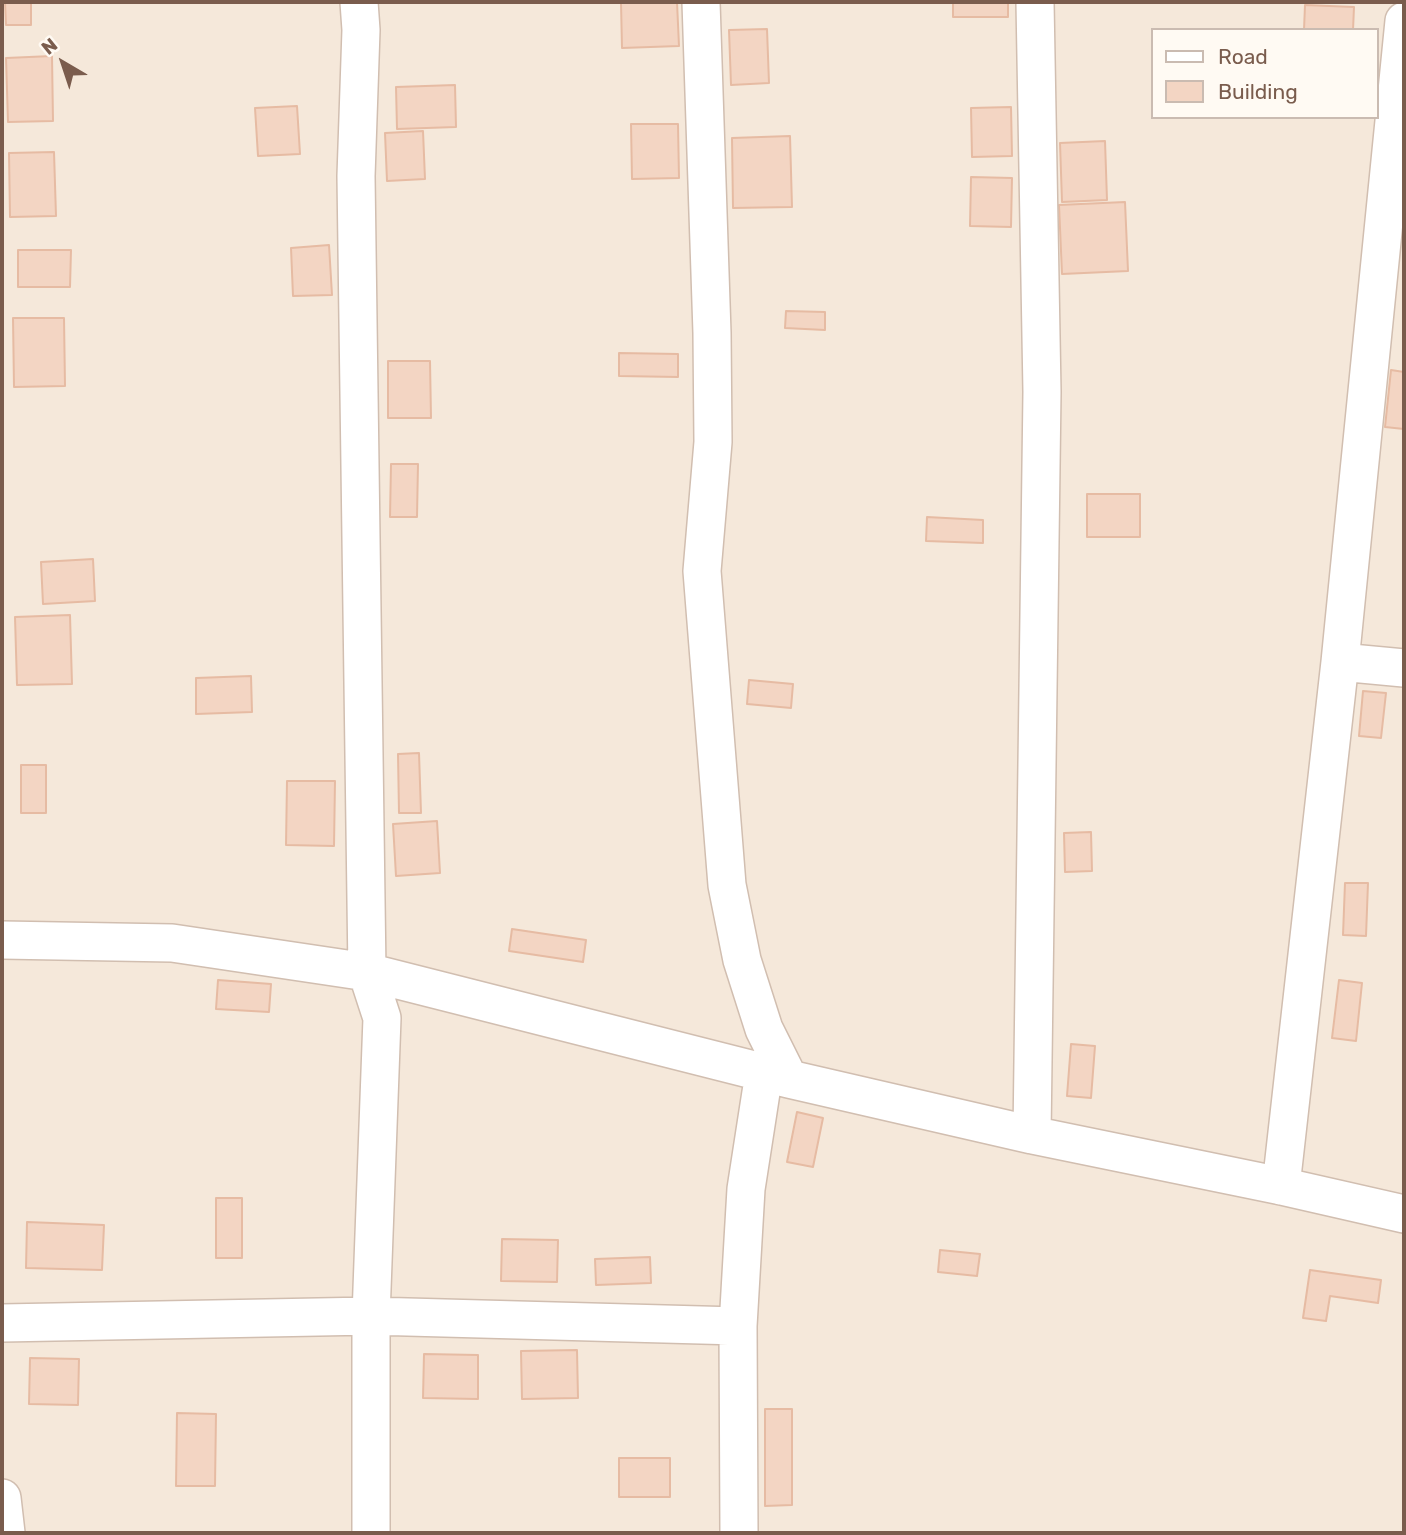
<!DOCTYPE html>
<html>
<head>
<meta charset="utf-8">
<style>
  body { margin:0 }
  #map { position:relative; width:1406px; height:1535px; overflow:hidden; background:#fdf6ec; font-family:Rubik,sans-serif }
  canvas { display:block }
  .frame { position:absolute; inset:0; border:4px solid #7a5c4d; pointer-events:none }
  .legend { position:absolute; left:1151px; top:28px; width:228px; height:91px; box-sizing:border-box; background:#fffaf3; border:2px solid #cabbb1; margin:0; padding:9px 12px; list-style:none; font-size:21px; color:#7a5c4d }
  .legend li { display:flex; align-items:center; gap:14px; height:35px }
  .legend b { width:35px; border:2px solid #cabbb1 }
  .north { position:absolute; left:28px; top:28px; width:70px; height:70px; -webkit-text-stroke:5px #fffaf3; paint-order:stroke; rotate:321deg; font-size:19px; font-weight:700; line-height:28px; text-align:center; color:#7a5c4d }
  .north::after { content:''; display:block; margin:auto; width:24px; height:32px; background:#7a5c4d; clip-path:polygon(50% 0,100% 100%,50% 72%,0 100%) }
</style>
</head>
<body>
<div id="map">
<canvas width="1406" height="1535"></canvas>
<div class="frame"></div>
<ul class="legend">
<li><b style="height:9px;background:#fff"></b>Road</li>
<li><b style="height:19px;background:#f3d5c3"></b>Building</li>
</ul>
<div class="north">N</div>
</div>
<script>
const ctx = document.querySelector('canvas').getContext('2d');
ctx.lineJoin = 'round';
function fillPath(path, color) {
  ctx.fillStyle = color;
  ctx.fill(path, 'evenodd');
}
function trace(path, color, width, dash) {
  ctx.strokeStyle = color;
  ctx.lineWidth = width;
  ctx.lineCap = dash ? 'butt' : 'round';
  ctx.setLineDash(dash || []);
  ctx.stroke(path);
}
const residential = new Path2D(`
  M2,2H1404V1533H2ZM1152,30H1376V117H1152Z`);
const building = new Path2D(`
  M5,2H31V25H6Z
  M677,2L679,46L622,48L621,3Z
  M953,2H1008V17H953Z
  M1305,5L1354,7L1353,30H1304Z
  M767,29L769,83L731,85L729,30Z
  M52,56L53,121L8,122L6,58Z
  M455,85L456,127L397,129L396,87Z
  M297,106L300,154L258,156L255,108Z
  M1011,107L1012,156L972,157L971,108Z
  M631,124H678L679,178L632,179Z
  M423,131L425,179L387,181L385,133Z
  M790,136L792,207L733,208L732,138Z
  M1105,141L1107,200L1062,202L1060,143Z
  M54,152L56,216L10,217L9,153Z
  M971,177L1012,178L1011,227L970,226Z
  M1125,202L1128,271L1062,274L1059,205Z
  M329,245L332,295L293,296L291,248Z
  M18,250H71L70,287H18Z
  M786,311L825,312V330L785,328Z
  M13,318H64L65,386L14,387Z
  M619,353L678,354V377L619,376Z
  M388,361H430L431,418H388Z
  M1391,370L1404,372V429L1385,427Z
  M391,464H418L417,517H390Z
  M1087,494H1140V537H1087Z
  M927,517L983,520V543L926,541Z
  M93,559L95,601L43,604L41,562Z
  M70,615L72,684L17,685L15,617Z
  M251,676L252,712L196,714V678Z
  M749,680L793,684L791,708L747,704Z
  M1363,691L1386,693L1381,738L1359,736Z
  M419,753L421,813H399L398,754Z
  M21,765H46V813H21Z
  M287,781H335L334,846L286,845Z
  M437,821L440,873L396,876L393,824Z
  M1091,832L1092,871L1065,872L1064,833Z
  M1345,883H1368L1366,936L1343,935Z
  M512,929L586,940L583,962L509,951Z
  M218,980L271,984L269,1012L216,1009Z
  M1339,980L1362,983L1356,1041L1332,1038Z
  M1071,1044L1095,1046L1091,1098L1067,1096Z
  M797,1112L823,1118L813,1167L787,1162Z
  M216,1198H242V1258H216Z
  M27,1222L104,1225L102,1270L26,1268Z
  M502,1239L558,1240L557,1282L501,1281Z
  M940,1250L980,1254L977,1276L938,1272Z
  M650,1257L651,1283L596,1285L595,1259Z
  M1310,1270L1381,1280L1378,1303L1330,1296L1326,1321L1303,1318Z
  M577,1350L578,1398L522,1399L521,1351Z
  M424,1354L478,1355V1399L423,1398Z
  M30,1358L79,1359L78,1405L29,1404Z
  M765,1409H792V1505L765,1506Z
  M177,1413L216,1414L215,1486H176Z
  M619,1458H670V1497H619Z`);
const minor = new Path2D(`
  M359,2L361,30L356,176L367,972L382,1018L371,1316V1533
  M701,2L712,333L713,442L702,571L727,885L742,960L764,1029L789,1079
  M1340,662L1404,668
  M2,940L172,943L367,972L789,1079L1032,1135L1281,1186L1404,1214
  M1032,1135L1042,392L1035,2
  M1281,1186L1340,662L1404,21
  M2,1323L371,1316L738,1326
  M2,1498L6,1533
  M739,1533L738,1326L746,1189L764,1073`);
fillPath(residential, '#f5e8da');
fillPath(building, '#f3d5c3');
trace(building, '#e6bba3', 2);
trace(minor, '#d1beb0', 40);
trace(minor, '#fff', 37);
</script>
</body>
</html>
